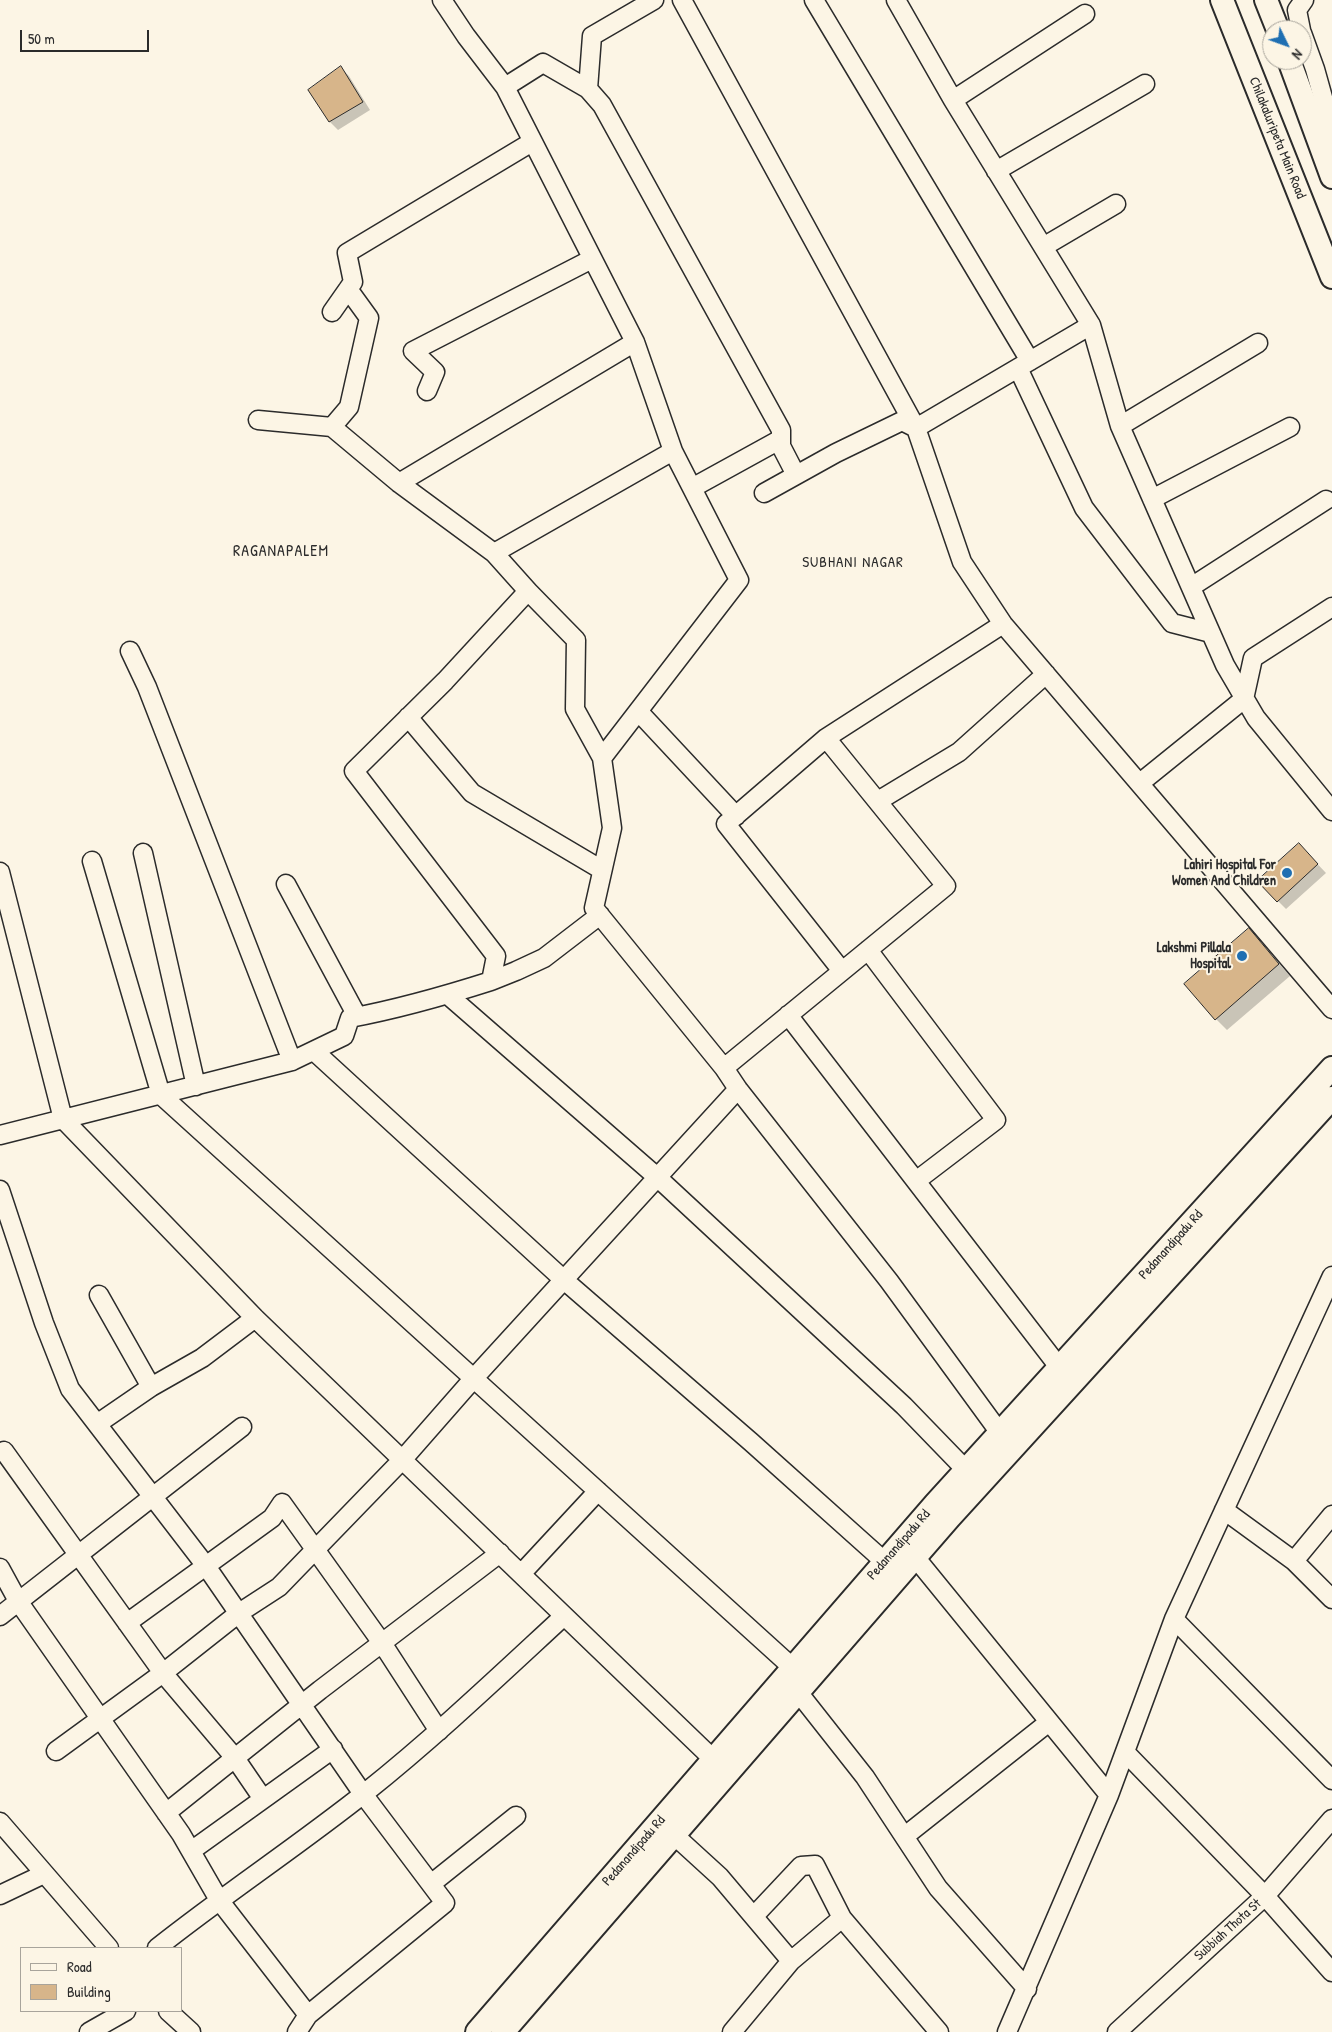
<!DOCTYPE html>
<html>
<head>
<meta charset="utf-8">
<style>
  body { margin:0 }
  #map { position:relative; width:1332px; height:2032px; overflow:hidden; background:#fcf5e5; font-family:"Patrick Hand",sans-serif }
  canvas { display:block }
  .legend { position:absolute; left:20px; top:1947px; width:162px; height:65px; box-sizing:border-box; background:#fcf5e5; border:1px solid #a8a49b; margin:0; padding:6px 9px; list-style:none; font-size:15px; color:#2b2b2b }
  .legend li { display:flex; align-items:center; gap:10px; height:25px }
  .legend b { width:25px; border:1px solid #a8a49b }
  .north { position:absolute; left:1262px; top:20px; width:50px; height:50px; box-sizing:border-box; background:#fcf5e5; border:1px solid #a8a49b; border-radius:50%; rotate:132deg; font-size:14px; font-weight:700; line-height:20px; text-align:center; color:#2b2b2b }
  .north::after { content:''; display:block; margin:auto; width:18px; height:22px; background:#1f6fb2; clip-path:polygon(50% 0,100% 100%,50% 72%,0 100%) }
  .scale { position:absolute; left:20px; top:30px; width:129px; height:22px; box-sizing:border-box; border:2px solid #2b2b2b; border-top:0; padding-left:6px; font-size:15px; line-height:18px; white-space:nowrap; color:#2b2b2b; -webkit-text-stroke:4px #fcf5e5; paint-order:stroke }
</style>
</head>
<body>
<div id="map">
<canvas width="1332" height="2032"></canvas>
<ul class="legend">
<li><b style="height:6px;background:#fcf5e5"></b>Road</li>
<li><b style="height:14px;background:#d7b58a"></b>Building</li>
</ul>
<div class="north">N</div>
<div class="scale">50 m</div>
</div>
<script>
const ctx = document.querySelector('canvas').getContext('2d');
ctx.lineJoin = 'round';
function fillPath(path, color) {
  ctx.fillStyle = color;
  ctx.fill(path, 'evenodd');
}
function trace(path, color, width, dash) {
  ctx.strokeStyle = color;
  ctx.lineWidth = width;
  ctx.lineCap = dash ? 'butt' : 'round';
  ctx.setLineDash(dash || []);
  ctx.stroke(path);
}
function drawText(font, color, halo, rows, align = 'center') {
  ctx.font = font + ' "Patrick Hand",sans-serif';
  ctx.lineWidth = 4;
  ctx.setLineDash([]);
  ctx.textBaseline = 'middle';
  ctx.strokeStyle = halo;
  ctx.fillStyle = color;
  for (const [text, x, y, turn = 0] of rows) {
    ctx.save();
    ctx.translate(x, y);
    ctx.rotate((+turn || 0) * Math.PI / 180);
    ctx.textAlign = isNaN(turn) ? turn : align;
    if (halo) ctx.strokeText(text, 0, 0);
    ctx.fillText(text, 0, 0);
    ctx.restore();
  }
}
const shadow = new Path2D(`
  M341,68L349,76L370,110L338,130L330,122Z
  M1307,853L1326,873L1286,909L1278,901Z
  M1249,930L1290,976L1227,1030L1216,1019Z`);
const building = new Path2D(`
  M341,66L363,102L329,122L308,90Z
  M1299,843L1318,864L1277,902L1257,881Z
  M1249,928L1279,964L1215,1020L1184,984Z`);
const minor = new Path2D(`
  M442,0L466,36L505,87
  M654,0L592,36L588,89L602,105L781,430V446L796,475
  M682,0L916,428
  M814,0L1030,361
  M896,0L953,100L1085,14
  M1301,30L1297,10L1304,0
  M1302,33L1315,69L1331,126L1321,147
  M588,89L543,63L505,87L635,342L673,451L739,580L602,758L612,828L594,908L724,1068L738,1089L889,1281L1000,1433
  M953,100L1091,325L916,428L962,562L1003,624L1332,1009
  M996,171L1145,84
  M1043,247L1116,204
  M332,312L353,282L347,253L532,142
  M1091,325L1120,426L1225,665L1256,718L1332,811
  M1018,368L1084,508L1172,623L1211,633
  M427,391L435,372L413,351L592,259
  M258,420L332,427
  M1120,426L1258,343
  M399,483L635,342
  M692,488L781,439
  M764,493L836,453L902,421L916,428
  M1152,499L1290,427
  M494,553L673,451
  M1191,587L1326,500
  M528,591L576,640L575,709L602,758
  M130,651L147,687L292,1061
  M638,711L736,816
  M408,717L472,793L602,870
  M826,738L1003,624
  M1140,783L1244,699L1253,658L1332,607
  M878,801L959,752L1046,674
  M143,853L196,1086
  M92,861L161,1095L793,1668
  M0,872L63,1119L255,1318L713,1759
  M286,884L357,1016
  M868,950L996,1120L916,1181
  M491,981L516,971L544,958L600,915
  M448,995L657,1177L904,1406L966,1470
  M788,1015L1059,1367
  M314,1051L564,1280L751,1442L885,1562
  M724,1068L946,886L826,738L726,824L842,971
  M0,1135L292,1061L344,1036L350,1018C398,1009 444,996 491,981L496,956L354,771L445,681L528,591L494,553L399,483L332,427L349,407L369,318L348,289
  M0,1190L44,1323L70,1389L206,1566L363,1794L445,1903L308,2015L297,2032
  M99,1295L151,1387
  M97,1424L151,1387L202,1358L255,1318
  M4,1451L163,1673L235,1758L263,1799
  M1224,1510L1294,1561L1332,1599
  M915,1557L1109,1795
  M1294,1561L1332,1515
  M0,1568L18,1601L181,1834L219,1900L308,2015
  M521,1574L598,1491
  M0,1616L242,1427
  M1174,1619L1332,1780
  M127,1623L272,1518L282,1503L382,1643L439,1731
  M798,1692L865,1777L938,1888L1027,1989
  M56,1751L163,1673L239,1613L279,1587L403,1459L474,1378L738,1089
  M1125,1752L1265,1896L1332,1972
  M166,1813L320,1690L500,1553
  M0,1822L109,1948
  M674,1835L720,1877L791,1961
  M905,1836L1049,1722
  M191,1851L333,1749
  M431,1884L516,1816
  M0,1895L44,1874
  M754,1916L801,1866L815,1865L842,1918L939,2032
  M157,1948C225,1894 298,1846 366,1792C435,1737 499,1676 564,1616
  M168,2011L191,2032
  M89,2032L126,2011
  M732,2032L791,1961L842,1918
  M1007,2032L1109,1795L1174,1619L1332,1276
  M1117,2032L1265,1896L1332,1819`);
const major = new Path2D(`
  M1222,0L1332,277
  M1266,0L1278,30
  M1289,60L1332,177
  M477,2032L935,1504L1332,1068
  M503,2032L950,1517L1332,1098`);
const markers = [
  [1287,873,6,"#1f6fb2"],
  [1242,956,6,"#1f6fb2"]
];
const streetNames = [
  ["Chilakaluripeta Main Road",1277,138,68],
  ["Pedanandipadu Rd",1171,1245,-48],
  ["Pedanandipadu Rd",899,1545,-49],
  ["Pedanandipadu Rd",634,1851,-49],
  ["Subbiah Thota St",1228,1930,-42]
];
const poiNames = [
  ["Lahiri Hospital For",1276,865],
  ["Women And Children",1276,881],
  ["Lakshmi Pillala",1231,948],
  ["Hospital",1231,964]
];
const neighbourhoodNames = [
  ["SUBHANI NAGAR",853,563]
];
const quarterNames = [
  ["RAGANAPALEM",281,552]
];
fillPath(shadow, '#0003');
fillPath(building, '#d7b58a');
trace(building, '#2b2b2b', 1);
trace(minor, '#2b2b2b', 21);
trace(major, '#2b2b2b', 26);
trace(minor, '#fcf5e5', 18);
trace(major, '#fcf5e5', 22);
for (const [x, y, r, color] of markers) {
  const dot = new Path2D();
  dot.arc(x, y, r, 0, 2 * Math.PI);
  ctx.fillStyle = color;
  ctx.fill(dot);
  trace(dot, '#fcf5e5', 2);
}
drawText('14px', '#2b2b2b', '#fcf5e5', streetNames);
drawText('bold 14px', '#2b2b2b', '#fcf5e5', poiNames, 'right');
ctx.letterSpacing = '1px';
drawText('15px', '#2b2b2b', '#fcf5e5', neighbourhoodNames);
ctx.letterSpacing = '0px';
ctx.letterSpacing = '1px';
drawText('16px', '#2b2b2b', '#fcf5e5', quarterNames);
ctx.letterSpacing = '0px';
</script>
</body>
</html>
